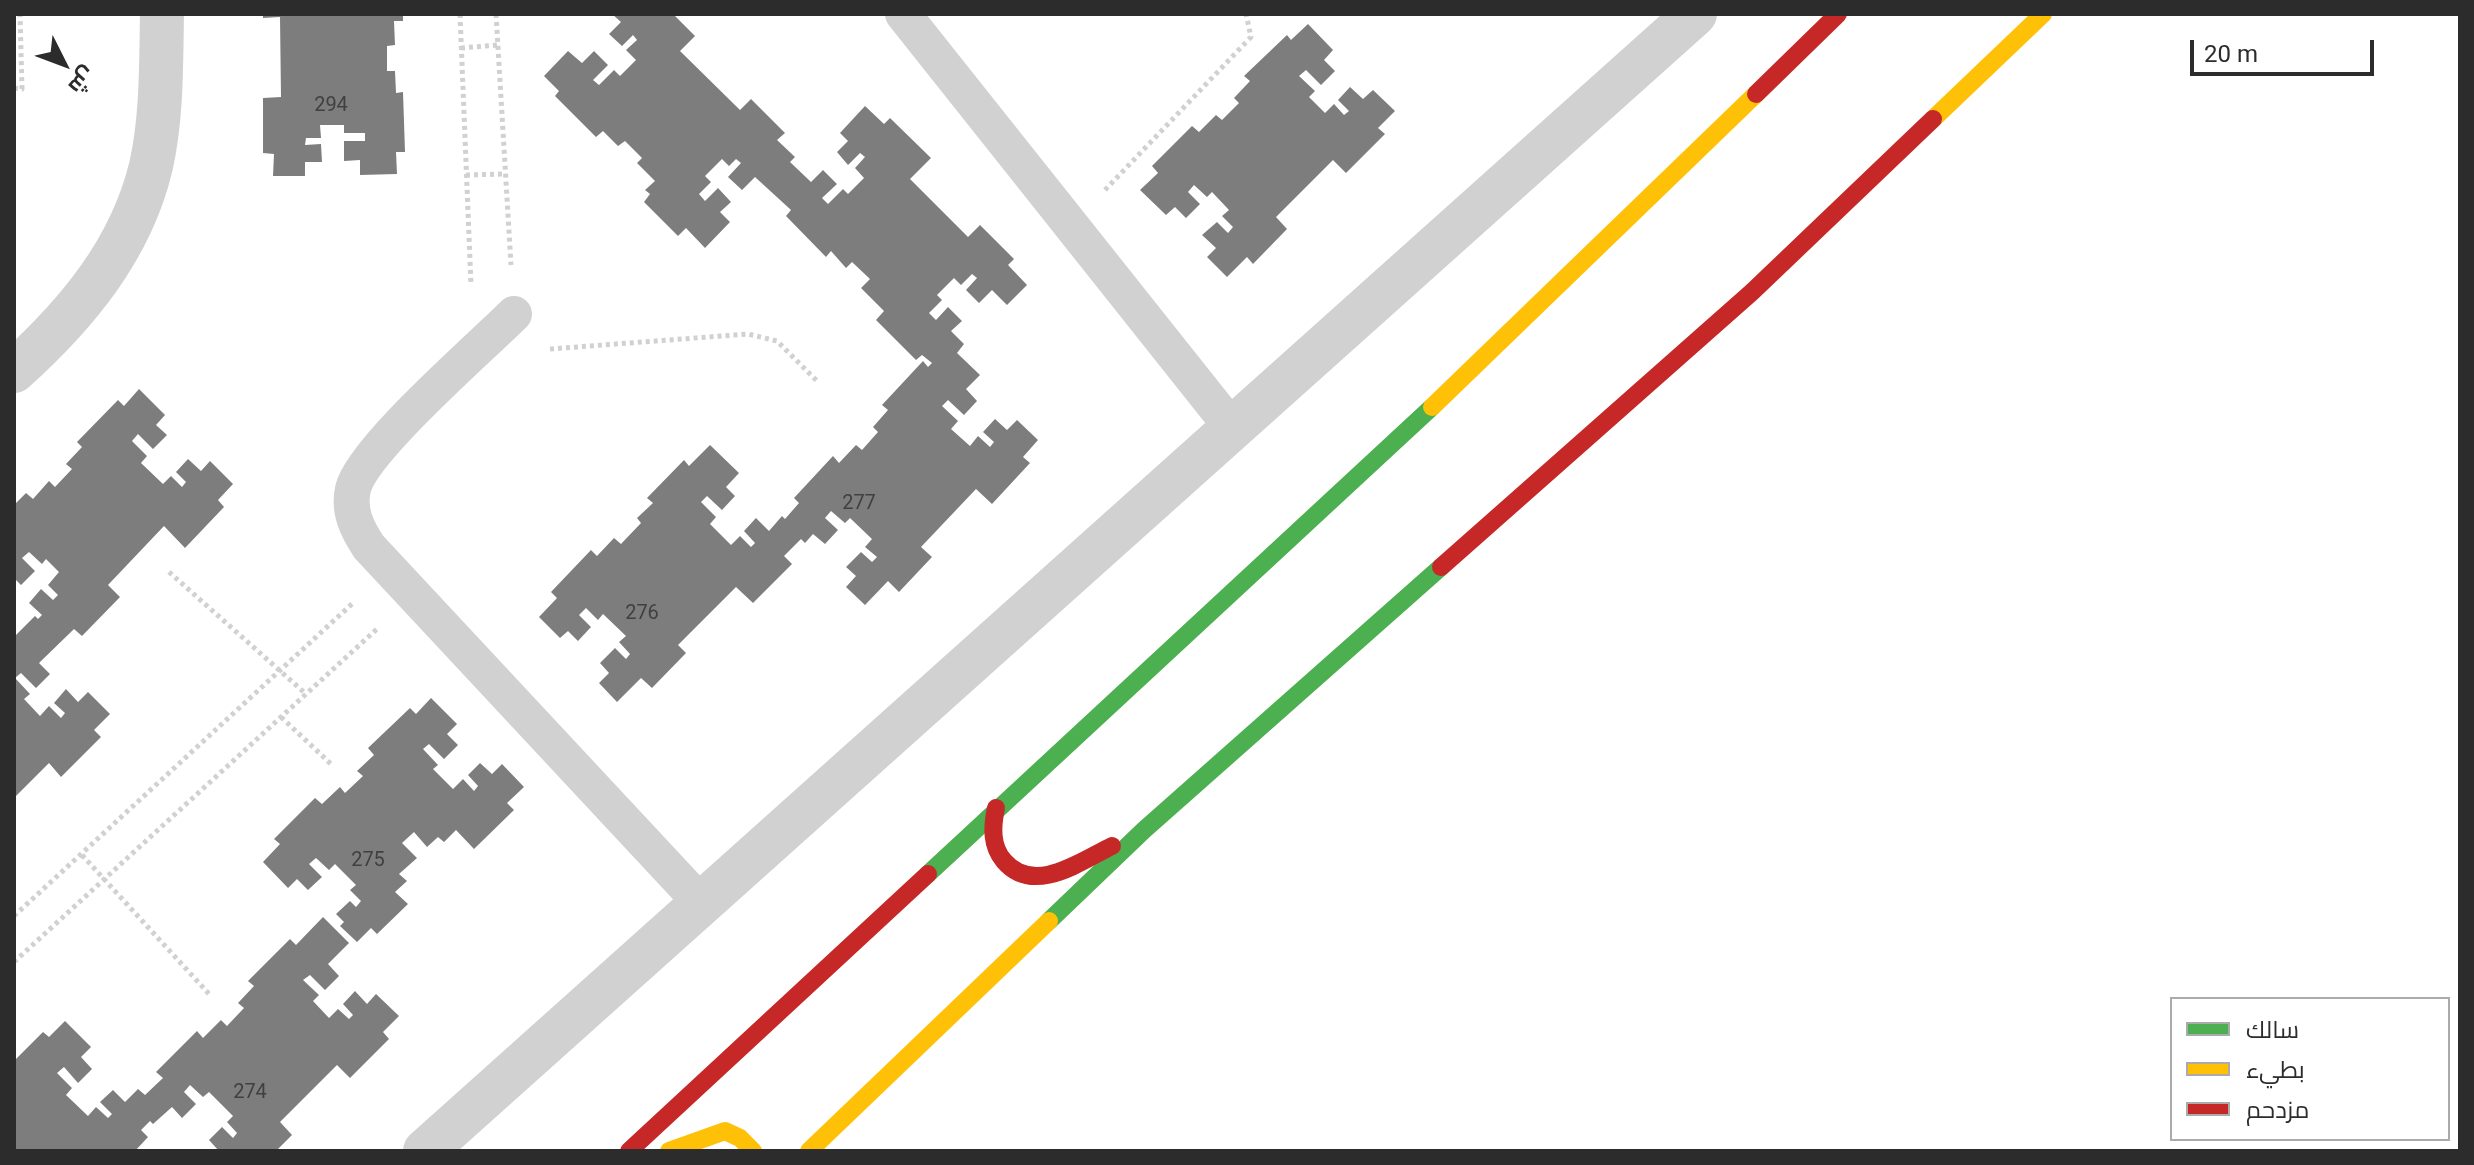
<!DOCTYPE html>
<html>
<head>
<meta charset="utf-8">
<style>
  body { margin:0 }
  #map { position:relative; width:2474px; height:1165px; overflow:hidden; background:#fff; font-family:Roboto,Cairo,sans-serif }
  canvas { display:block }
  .frame { position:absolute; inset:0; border:16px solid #2c2c2c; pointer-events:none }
  .legend { position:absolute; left:2170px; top:997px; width:280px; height:144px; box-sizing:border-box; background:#fff; border:2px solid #ababab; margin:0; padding:10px 14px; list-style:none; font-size:24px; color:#2c2c2c }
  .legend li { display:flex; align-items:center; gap:16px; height:40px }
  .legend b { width:40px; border:2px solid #ababab }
  .north { position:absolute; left:24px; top:24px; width:80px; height:80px; -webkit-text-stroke:6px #fff; paint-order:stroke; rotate:132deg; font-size:22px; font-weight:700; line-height:32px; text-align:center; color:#2c2c2c }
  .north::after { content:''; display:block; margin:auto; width:28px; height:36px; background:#2c2c2c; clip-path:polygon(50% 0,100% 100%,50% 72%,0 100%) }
  .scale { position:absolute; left:2190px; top:40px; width:184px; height:36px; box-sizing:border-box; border:4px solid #2c2c2c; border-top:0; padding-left:10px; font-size:24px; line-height:28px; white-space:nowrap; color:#2c2c2c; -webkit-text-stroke:6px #fff; paint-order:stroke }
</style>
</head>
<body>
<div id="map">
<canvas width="2474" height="1165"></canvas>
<div class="frame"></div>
<ul class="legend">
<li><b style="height:10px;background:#4caf50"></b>سالك</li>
<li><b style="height:10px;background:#ffc107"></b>بطيء</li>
<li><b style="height:10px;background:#c62828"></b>مزدحم</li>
</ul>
<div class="north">ش</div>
<div class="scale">20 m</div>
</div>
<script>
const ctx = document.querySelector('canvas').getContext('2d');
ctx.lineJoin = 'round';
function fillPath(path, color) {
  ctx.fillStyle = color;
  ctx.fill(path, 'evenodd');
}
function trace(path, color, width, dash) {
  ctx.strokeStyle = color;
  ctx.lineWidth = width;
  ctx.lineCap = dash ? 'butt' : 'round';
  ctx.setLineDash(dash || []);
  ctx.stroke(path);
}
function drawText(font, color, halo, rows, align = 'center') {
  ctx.font = font + ' Roboto,sans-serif';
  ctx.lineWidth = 8;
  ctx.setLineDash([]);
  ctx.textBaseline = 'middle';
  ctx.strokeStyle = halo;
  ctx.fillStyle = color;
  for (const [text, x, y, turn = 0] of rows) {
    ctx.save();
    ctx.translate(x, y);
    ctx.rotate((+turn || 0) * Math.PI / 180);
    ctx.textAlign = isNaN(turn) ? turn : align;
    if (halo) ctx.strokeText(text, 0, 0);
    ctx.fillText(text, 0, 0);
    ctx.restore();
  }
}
const building = new Path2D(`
  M263,14H403V21H394L395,45L387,46V71H395L396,93L403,92L405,152H396L397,174L360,175V160L344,161V141H365V133H344V125H320L321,138H306L305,145L321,144L322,162H305V176H273L274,154L263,153V98L281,97L280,17L263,18Z
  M612,14H673L695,36L680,51L740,110L751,99L785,133L777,140L795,157L790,162L811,182L823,170L837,184L822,198L828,204L843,189L848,194L864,178L855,168L865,157L860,153L848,165L837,152L848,141L840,133L865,106L884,124L890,118L931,158L910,179L968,237L980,225L1014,259L1008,265L1027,285L1007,305L992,290L979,303L966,290L977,278L972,274L961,285L954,278L937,295L942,300L929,313L936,320L948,307L962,321L951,331L964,344L957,353L980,375L966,389L977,401L964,415L948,400L942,406L958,421L951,429L970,446L978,436L990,447L994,442L983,432L995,419L1007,430L1017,420L1038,440L1023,457L1030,463L992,504L976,489L921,547L932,557L899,592L888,581L865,605L846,587L856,576L846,567L861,552L872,562L877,557L865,547L872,539L850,518L845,523L831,511L825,518L838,530L825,544L813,534L805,543L801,539L784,556L792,564L753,603L736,587L678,645L686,653L652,688L641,678L617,702L599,683L609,673L600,663L615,648L626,659L630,654L619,642L626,636L603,614L598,620L586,608L579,615L591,627L578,641L568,631L560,638L539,617L557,598L551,592L591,550L597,556L614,538L621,544L641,523L637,518L653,503L647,498L684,460L689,466L710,445L739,473L726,487L735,496L722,510L707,496L701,502L716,517L710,524L731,545L740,536L751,547L755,543L744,531L756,518L769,531L782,516L785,519L799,503L794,498L833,456L839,463L856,445L862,450L878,432L873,427L888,410L882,405L923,361L928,367L932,363L922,355L916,360L876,320L884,311L861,288L870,279L852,262L846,268L831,251L826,257L786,216L791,210L755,177L742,190L728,177L741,163L736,159L729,166L722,159L705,176L711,182L699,194L705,201L718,188L731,202L720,212L730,222L705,248L686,228L678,236L644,202L650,194L645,190L655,181L637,163L642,158L625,141L618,146L603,131L596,137L555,96L559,91L544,76L568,51L582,63L594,51L608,65L593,80L599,85L614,70L620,76L636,60L626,50L637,40L633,35L622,46L609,34L621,22Z
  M1308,24L1333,50L1324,60L1335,71L1321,85L1306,70L1299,76L1315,91L1309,97L1325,113L1334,104L1344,115L1349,111L1338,100L1350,87L1363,99L1373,90L1395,111L1378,128L1385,134L1346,173L1333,160L1276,217L1287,229L1253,264L1247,257L1227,277L1207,257L1216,248L1202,235L1217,222L1228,233L1233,227L1222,216L1229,210L1212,192L1207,197L1194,185L1188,192L1200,204L1186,218L1175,207L1166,215L1140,190L1158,173L1152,166L1192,126L1199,132L1216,115L1222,120L1239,103L1234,98L1250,81L1244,76L1287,35L1291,40Z
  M139,389L165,415L156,425L167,435L153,449L138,434L132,441L147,456L141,463L163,484L171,476L182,487L186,482L176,472L188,459L201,471L210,461L233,484L218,500L224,507L185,548L164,526L108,585L120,597L82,636L74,629L39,663L50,674L36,688L21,673L15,678L30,694L24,699L40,716L49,706L61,718L65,713L54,703L66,689L78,702L88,692L110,714L94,730L101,737L61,777L49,763L14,798V637L35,616L38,619L42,615L29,603L41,589L53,600L58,595L48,585L59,572L46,559L42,564L29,552L22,558L35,571L21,585L14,578V505L26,493L33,499L49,481L55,487L72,469L66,464L82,447L77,442L118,400L124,406Z
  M431,698L457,724L447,734L458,745L444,759L429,744L423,749L438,765L433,769L453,789L463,779L474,791L478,786L468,775L480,763L492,774L502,764L524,787L507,803L514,810L474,849L456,830L444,842L438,837L427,847L414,832L402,843L417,858L399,874L407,881L395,892L408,904L377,934L371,928L357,942L340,926L344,922L336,914L350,901L356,907L361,901L350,890L356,885L335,864L329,870L316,858L309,864L322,877L308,890L297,879L288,888L263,862L280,844L274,839L315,798L322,804L340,787L345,793L363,776L357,771L374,755L368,748L410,708L416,714Z
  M323,917L349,943L328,964L339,976L325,990L310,975L303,980L319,995L313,1001L329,1018L338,1009L349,1019L353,1015L343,1004L355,991L367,1004L376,994L399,1016L383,1032L389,1039L350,1078L337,1065L280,1122L292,1135L276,1151H219L209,1140L222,1127L233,1138L237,1133L227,1122L233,1116L209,1092L203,1097L190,1085L184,1092L196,1104L182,1118L172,1107L153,1124L150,1121L141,1130L148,1137L135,1151H14V1061L43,1032L49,1037L65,1021L91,1047L81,1057L92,1069L78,1083L64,1067L57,1073L72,1088L66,1095L88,1116L96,1107L108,1118L112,1114L100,1102L113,1090L125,1102L138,1089L145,1095L163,1078L156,1072L197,1031L203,1038L221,1020L227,1026L244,1008L238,1003L254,986L248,981L290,939L296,945Z`);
const path = new Path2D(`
  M460,14L471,285
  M496,14L511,265
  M461,48L498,45
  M14,88L22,89L20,14
  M466,175L506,174
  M1105,190L1251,37L1246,14
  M550,349L748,334L777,341L817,381
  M169,572L306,694
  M281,717L331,764
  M82,855L210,995
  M14,916L354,602
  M14,962L378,628`);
const lane = new Path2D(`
  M903,14L1233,429
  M514,314C480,348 362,450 353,489C348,511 357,529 369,547L702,904`);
const street = new Path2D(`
  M14,371C76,315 131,250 151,166C162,117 161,65 162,14
  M425,1151L1695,14`);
const fast = new Path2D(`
  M928,874L1432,407
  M1049,921L1144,830L1441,567`);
const slow = new Path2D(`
  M1933,119L2043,14
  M1432,407L1756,94
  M669,1151L725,1131L740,1138L753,1151
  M809,1151L1049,921`);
const jam = new Path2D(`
  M1756,94L1838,14
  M1441,567L1752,292L1933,119
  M996,808C992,827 991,846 1004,861C1034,896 1081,861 1112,846
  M629,1151L928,874`);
const numberNames = [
  ["294",331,106],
  ["277",859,504],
  ["276",642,614],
  ["275",368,861],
  ["274",250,1093]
];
fillPath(building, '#7d7d7d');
trace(path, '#d1d1d1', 5, [4, 4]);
trace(lane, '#d1d1d1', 36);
trace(street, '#d1d1d1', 44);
trace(fast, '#4caf50', 18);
trace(slow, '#ffc107', 18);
trace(jam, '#c62828', 18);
drawText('20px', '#404040', null, numberNames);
</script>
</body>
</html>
